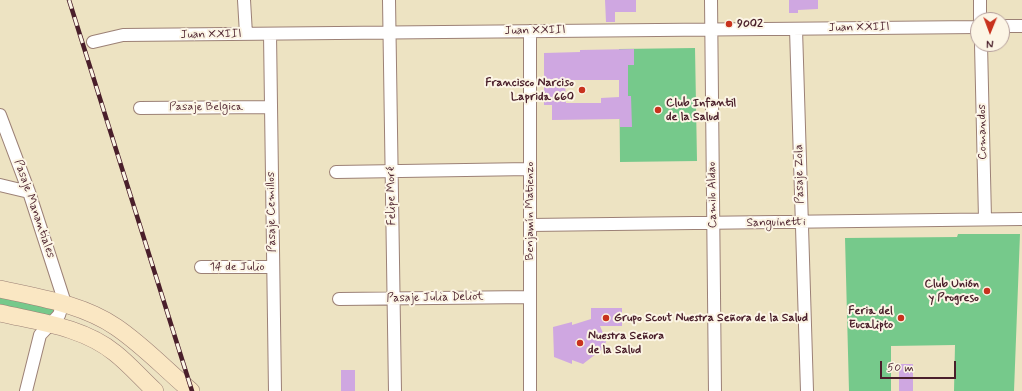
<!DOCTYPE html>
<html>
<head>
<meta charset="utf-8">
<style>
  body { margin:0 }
  #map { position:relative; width:1022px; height:391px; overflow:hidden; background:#ede3c2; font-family:Mynerve,sans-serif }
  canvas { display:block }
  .north { position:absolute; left:970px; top:12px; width:40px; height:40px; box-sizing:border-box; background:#fcf5e5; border:1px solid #b59f9b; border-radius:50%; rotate:181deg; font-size:11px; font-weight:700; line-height:16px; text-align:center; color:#4a1f2b }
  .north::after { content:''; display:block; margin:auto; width:14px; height:18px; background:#c8321e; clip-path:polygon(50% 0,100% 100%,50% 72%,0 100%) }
  .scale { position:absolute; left:880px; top:361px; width:76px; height:18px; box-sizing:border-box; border:2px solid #4a1f2b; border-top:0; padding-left:5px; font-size:12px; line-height:14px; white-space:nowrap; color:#4a1f2b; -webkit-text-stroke:3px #fcf5e5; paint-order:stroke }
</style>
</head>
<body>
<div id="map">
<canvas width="1022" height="391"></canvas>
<div class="north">N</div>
<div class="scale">50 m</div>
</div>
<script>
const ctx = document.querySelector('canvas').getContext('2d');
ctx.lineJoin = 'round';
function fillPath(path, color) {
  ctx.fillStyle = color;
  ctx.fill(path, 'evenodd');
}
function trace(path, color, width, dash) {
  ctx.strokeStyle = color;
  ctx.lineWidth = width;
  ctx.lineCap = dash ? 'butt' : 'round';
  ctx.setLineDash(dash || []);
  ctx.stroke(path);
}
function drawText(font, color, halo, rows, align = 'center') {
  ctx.font = font + ' Mynerve,sans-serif';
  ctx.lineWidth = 4;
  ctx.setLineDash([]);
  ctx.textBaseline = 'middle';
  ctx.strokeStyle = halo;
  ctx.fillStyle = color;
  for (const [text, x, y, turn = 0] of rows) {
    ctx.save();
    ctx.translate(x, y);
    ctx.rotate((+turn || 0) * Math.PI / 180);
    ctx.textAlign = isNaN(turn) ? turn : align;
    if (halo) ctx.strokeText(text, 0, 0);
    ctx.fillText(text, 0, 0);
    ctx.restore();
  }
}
const green = new Path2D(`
  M695,48L697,161L620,162L619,49Z
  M958,234H1020L1014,391H954L955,345L891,346V391H849L845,238L957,237Z
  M0,289L64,304L55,318L0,313Z`);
const building = new Path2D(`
  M605,0H636V12H615V22H606Z
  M789,0H818V9L798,10V13H789Z
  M634,49V65H628V96H631L632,127H620V119L552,120V105H544V53L580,52V50ZM565,80H619V97L601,98V103H566Z
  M591,308H622V326H600L606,340L605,347L583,364L572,360V364L554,357L553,327L572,322V325L591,319Z
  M899,364H913V391H899Z
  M341,370H355V391H341Z`);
const street = new Path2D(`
  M244,0L246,34
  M389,0L395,391
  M711,0L715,391
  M980,0V20
  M1002,26H1022
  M796,29L807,391
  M530,31V391
  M270,34L275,391
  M93,42L123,35L978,27
  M981,44L985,219
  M140,108L271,107
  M0,115L29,192L64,300L59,315L40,335L26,391
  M336,172L530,169
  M0,185L29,192
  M530,225L1022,219
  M201,267H273
  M339,299L530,297`);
const secondary = new Path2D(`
  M0,289C40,298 82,304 116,327C144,346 166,370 191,391
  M0,313C39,322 83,327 115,353C129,364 141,378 155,391`);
const rail = new Path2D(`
  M69,0L192,391`);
const markers = [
  [729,24,4,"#c8321e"],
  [582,90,4,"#c8321e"],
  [658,110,4,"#c8321e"],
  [987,291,4,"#c8321e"],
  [606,318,4,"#c8321e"],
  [901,318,4,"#c8321e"],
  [580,343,4,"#c8321e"]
];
const poiNames = [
  ["9002",737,24],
  ["Francisco Narciso",574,83,"right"],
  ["Laprida 660",574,97,"right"],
  ["Club Infantil",666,103],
  ["de la Salud",666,117],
  ["Club Unión",979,284,"right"],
  ["y Progreso",979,298,"right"],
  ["Feria del",893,311,"right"],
  ["Eucalipto",893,325,"right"],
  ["Grupo Scout Nuestra Señora de la Salud",614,318],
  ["Nuestra Señora",588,336],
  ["de la Salud",588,350]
];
const streetNames = [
  ["Juan XXIII",859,28,-1],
  ["Juan XXIII",535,31,-1],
  ["Juan XXIII",211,35,-1],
  ["Pasaje Belgica",206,107],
  ["Comandos",983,132,-91],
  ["Pasaje Zola",800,174,-91],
  ["Camilo Aldao",713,195,-91],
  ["Felipe Moré",392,196,-91],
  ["Pasaje Manantiales",34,209,71],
  ["Benjamín Matienzo",530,211,-90],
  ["Pasaje Cemillos",272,212,-91],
  ["Sanguinetti",776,223,-1],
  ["14 de Julio",237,267],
  ["Pasaje Julia Deliot",435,298,-1]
];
fillPath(green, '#76c98b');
fillPath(building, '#cfa7e1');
trace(street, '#9c8176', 14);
trace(secondary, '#9c8176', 18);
trace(street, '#fff', 12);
trace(secondary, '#fae7c3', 17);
trace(rail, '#4a1f2b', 4.5);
trace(rail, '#fcf5e5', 3, [9]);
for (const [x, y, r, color] of markers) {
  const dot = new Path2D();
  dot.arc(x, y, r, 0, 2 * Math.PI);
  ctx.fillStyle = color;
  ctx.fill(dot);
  trace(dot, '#fcf5e5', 1.5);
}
drawText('bold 12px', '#4a1f2b', '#fcf5e5', poiNames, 'left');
drawText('12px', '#4a1f2b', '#fcf5e5', streetNames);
</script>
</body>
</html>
